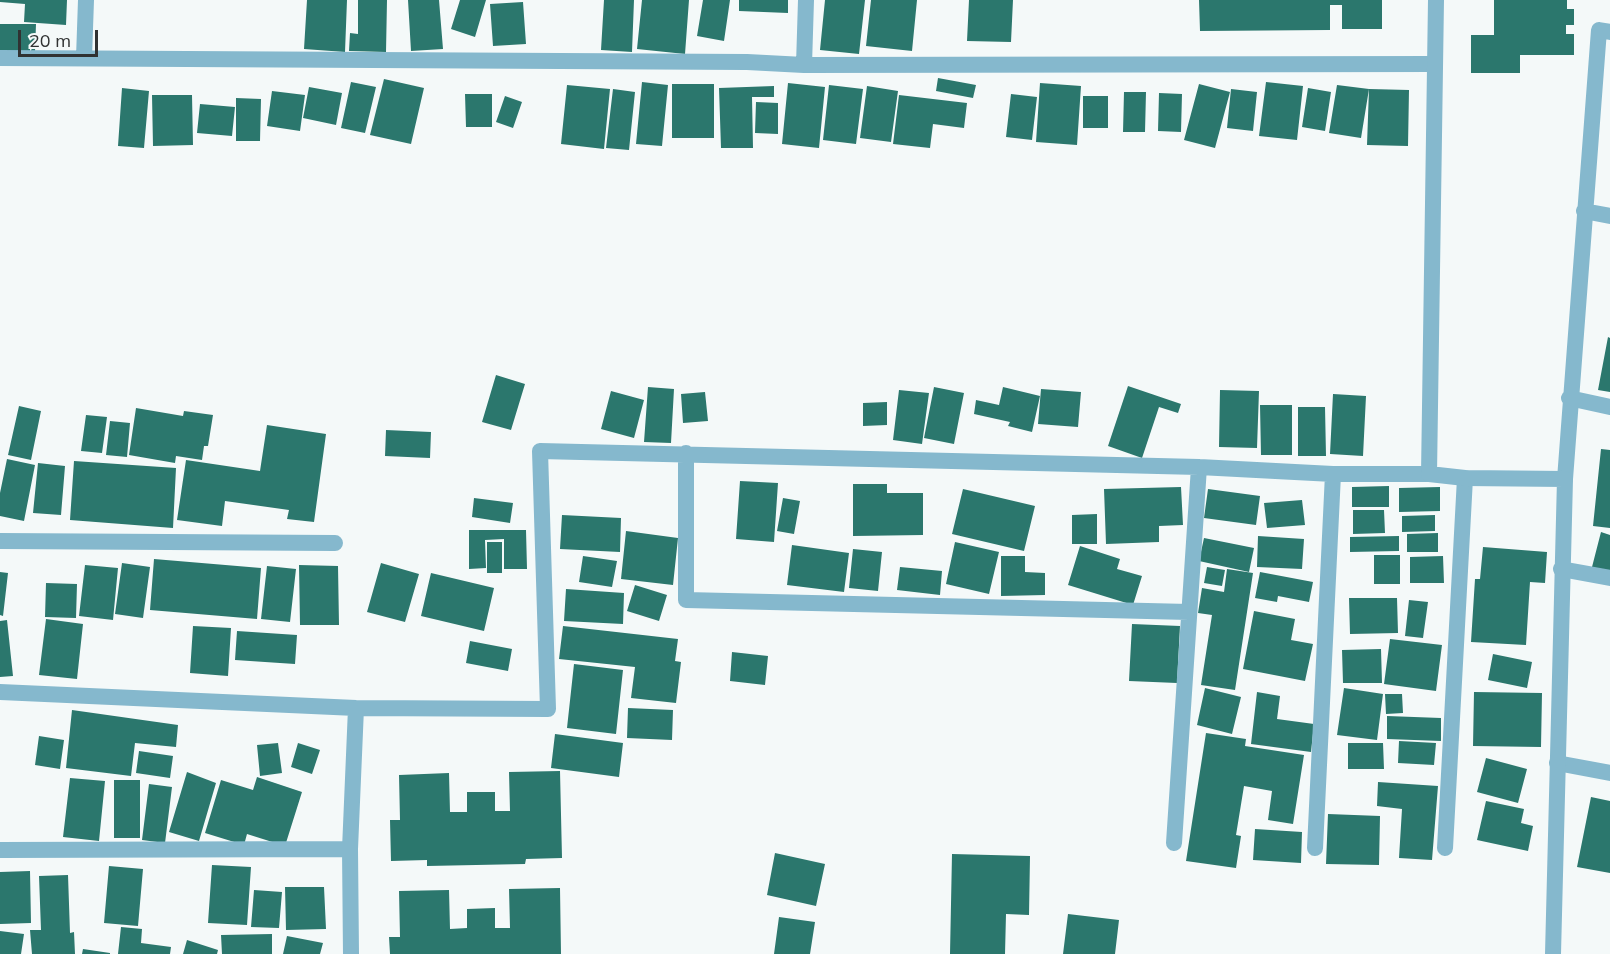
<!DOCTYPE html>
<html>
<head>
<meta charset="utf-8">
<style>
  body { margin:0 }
  #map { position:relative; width:1610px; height:954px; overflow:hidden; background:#f4f9f9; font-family:Mulish,sans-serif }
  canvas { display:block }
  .scale { position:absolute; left:18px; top:30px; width:80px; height:27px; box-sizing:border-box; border:3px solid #303232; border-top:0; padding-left:8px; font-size:18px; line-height:21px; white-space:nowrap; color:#303232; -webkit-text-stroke:4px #f4f9f9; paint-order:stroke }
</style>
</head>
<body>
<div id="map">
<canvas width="1610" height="954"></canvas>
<div class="scale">20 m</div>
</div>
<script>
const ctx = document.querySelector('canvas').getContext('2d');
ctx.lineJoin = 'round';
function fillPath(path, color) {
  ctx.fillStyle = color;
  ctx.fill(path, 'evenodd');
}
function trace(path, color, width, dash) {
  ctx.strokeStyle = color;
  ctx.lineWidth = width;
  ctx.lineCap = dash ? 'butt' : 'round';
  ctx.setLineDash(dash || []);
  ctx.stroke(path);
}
const building = new Path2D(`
  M0,0H67L66,25L24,22L25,4L0,2Z
  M307,0H347L345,52L304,49Z
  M358,0H387L386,52L349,51L350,33L358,34Z
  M408,0H439L443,49L411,51Z
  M460,0H486L475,37L451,29Z
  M604,0H634L632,52L601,50Z
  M642,0H689L685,54L637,49Z
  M703,0H730L724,41L697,36Z
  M739,0H788V13L739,11Z
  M825,0H865L859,54L820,50Z
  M871,0H917L912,51L866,46Z
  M969,0H1013L1011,42L967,41Z
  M1199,0H1382V29H1342V5H1330V30L1200,31Z
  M1494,0H1567V9H1574V25H1566V34H1574V55H1520V73H1471V35H1494Z
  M523,2L526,44L493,46L490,4Z
  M0,24H36L35,52L0,51Z
  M938,78L976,85L973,98L936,91Z
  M384,79L424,88L411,144L370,135Z
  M351,82L376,87L365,133L341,128Z
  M642,82L668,85L662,146L636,144Z
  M1266,82L1303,86L1297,140L1259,136Z
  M788,83L825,87L819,148L782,144Z
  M1040,83L1081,86L1077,145L1036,142Z
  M672,84H714V138H672Z
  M1199,84L1230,92L1215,148L1184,140Z
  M567,85L610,89L604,149L561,144Z
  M829,85L863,89L856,144L823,140Z
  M1337,85L1369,89L1361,138L1329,133Z
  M774,86V97H752L753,148H721L719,88Z
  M867,86L898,91L891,142L860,138Z
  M309,87L342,93L336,125L303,118Z
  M122,88L149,91L144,148L118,146Z
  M1308,88L1331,92L1325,131L1302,127Z
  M613,89L635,92L629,150L606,148Z
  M1231,89L1257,92L1253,131L1227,128Z
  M1369,89L1409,90L1408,146L1367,145Z
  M272,91L305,95L300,131L267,126Z
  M1124,92H1146L1145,132H1123Z
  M1159,93L1182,94L1181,132L1158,131Z
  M465,94H492V127H466Z
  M1011,94L1037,97L1032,140L1006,137Z
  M152,95H192L193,145L153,146Z
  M899,95L967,103L964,128L933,124L930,148L893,144Z
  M505,96L522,102L513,128L496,122Z
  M1083,96H1108V128H1083Z
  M236,98L261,99L260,141H236Z
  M756,102L778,103V134L755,133Z
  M200,104L235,107L232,136L197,133Z
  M1608,337L1610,338V392L1598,390Z
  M496,375L525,384L511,430L482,422Z
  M1128,386L1181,404L1178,413L1159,407L1142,458L1108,446Z
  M648,387L674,389L671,443L644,442Z
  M934,387L964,393L954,444L924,438Z
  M1003,387L1040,396L1032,432L1008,426L1010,422L974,414L976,400L999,405Z
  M1041,389L1081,392L1078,427L1038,424Z
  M899,390L929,393L922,444L893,440Z
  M1220,390L1259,391L1257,448L1219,447Z
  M611,391L644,400L634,438L601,429Z
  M705,392L708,421L683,423L681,394Z
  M1333,394L1366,396L1363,456L1330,454Z
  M887,402V425L863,426V403Z
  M1260,405H1292V455H1261Z
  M19,406L41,411L31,460L8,455Z
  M1298,407H1325L1326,456H1298Z
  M136,408L183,416L184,411L213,415L208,446H204L202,460L176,456L175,463L129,455Z
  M86,415L107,417L102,453L81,451Z
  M110,421L130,423L127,457L106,455Z
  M267,425L326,434L314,522L287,519L289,510L225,501L222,526L177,520L186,460L260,471Z
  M386,430L431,432L430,458L385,456Z
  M1601,449L1610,450V528L1593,526Z
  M7,459L35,465L24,521L0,516V493Z
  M74,461L176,468L173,528L70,520Z
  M38,463L65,466L61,515L33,513Z
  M740,481L778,483L774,542L736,539Z
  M853,484H887V493H923V535L853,536Z
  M1389,486V507H1352V487Z
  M1181,487L1183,525L1159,526V542L1106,544L1104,489Z
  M1440,487V511L1399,512V488Z
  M963,489L1035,506L1024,551L952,534Z
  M1208,489L1260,496L1256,525L1204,518Z
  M474,498L513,503L510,523L472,517Z
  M783,498L800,501L794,534L777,531Z
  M1302,500L1305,525L1267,528L1264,503Z
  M1353,510H1384L1385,533L1353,534Z
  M1097,514V544H1072V515Z
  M562,515L621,518L620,552L560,549Z
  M1435,515V531L1402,532V516Z
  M469,530H526L527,569H504V539L485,540L486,568L469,569Z
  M626,531L678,538L673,585L621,579Z
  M1601,532L1610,535V572L1592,567Z
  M1438,533V552H1407V534Z
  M1258,536L1304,539L1302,569L1257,567Z
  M1399,536V551L1350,552V537Z
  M1204,538L1254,548L1249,572L1199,561Z
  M487,542H502V573H487Z
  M955,542L999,552L989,594L946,584Z
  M792,545L849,553L844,592L787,585Z
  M1080,546L1120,559L1117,569L1142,576L1133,605L1068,585Z
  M1483,547L1547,552L1545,583L1530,582L1526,645L1471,642L1475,579H1480Z
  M853,549L882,552L878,591L849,588Z
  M1374,555H1400V584H1374Z
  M583,556L617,561L612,587L579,582Z
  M1001,556H1025V572L1045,573V595L1001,596Z
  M1443,556L1444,583H1410V557Z
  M154,559L261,568L257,619L150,610Z
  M122,563L150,567L143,618L115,614Z
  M381,563L419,574L405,622L367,612Z
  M85,565L118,568L113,620L79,616Z
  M299,565L338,566L339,625H300Z
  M267,566L296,569L290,622L261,619Z
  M900,567L942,571L940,595L897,590Z
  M1207,567L1225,570L1222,586L1204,583Z
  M1227,569L1253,573L1235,690L1201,685L1212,615L1198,613L1202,588L1224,592Z
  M0,572L8,573L3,616L0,615Z
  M1260,572L1313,582L1309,602L1278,596L1277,602L1255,598Z
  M431,573L494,588L484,631L421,616Z
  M46,583L77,584L76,618L45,617Z
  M635,585L667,595L659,621L627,611Z
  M566,589L624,593L623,624L564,621Z
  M1349,598H1397L1398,633L1350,634Z
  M1409,600L1428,602L1423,638L1405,636Z
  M1254,611L1295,619L1291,640L1313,644L1305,681L1243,669Z
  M46,619L83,624L77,679L39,675Z
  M7,620L13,676L0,677V621Z
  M1132,624L1180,626L1177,683L1129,681Z
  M193,626L231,628L228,676L190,673Z
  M563,626L678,639L675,661L681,662L676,703L631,698L635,667L559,659Z
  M237,631L297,635L295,664L235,660Z
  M1390,639L1442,645L1436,691L1384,684Z
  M470,641L512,649L508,671L466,663Z
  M1381,649L1382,683H1343L1342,650Z
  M732,652L768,656L765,685L730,681Z
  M1493,654L1532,662L1527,688L1488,680Z
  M574,664L623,670L616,734L567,728Z
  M1205,688L1241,697L1232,734L1197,725Z
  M1344,688L1383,694L1377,740L1337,735Z
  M1257,692L1280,696L1277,719L1314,724L1311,752L1251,744Z
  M1474,692L1542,693L1541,747L1473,746Z
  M1385,694H1402L1403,713L1386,714Z
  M628,708L673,710L672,740L627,738Z
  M72,710L178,725L176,747L135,743L131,776L66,768Z
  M1387,716L1441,718V741L1387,739Z
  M1206,733L1246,739L1245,746L1304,755L1293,824L1268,820L1272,791L1244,786L1236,835L1241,836L1236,868L1186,861Z
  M555,734L623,743L619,777L551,768Z
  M39,736L64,740L60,769L35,765Z
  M1399,741L1436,743L1434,765L1398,763Z
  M278,743L282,773L260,776L257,745Z
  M298,743L320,750L312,774L291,767Z
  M1348,743H1383L1384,769H1348Z
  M139,751L173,756L170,778L136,773Z
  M1486,758L1527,769L1518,803L1477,792Z
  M560,771L562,858L526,859L525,864L427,866V860L391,861L390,820H400L399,775L449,773L450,812H467V792H495V811H510L509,772Z
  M187,772L216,783L199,841L169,832Z
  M257,777L302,792L285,846L247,834L244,845L205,833L221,780L253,790Z
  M70,778L105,781L99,841L63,837Z
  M114,780H140V838H114Z
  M1378,782L1438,786L1432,860L1399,858L1402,809L1377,806Z
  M149,784L172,787L165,843L142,840Z
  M1591,797L1610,801V873L1577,867Z
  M1486,801L1524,809L1521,823L1533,826L1528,851L1477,840Z
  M1328,814L1380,816L1379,865L1326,864Z
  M1255,829L1302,832L1301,863L1253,860Z
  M775,853L825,864L816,906L767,895Z
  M952,854L1030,856L1029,915L1006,914L1005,954H950Z
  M212,865L251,867L247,925L208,923Z
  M109,866L143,869L138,926L104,923Z
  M30,871L31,923L0,924V872Z
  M68,875L70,933L74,932L75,954H32L30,930H41L39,876Z
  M285,887H324L326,929L286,930Z
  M560,888L561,954H390L389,937H400L399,891L449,890L450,929L467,928V909L495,908V928H510L509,889Z
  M254,890L282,892L279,928L251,927Z
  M1068,914L1119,920L1115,954H1063Z
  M779,917L815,922L810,954H774Z
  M121,927L142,929L141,943L171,947L170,954H118Z
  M0,931L24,934L21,954H0Z
  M272,934V954H222L221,935Z
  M287,936L323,943L320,954H283Z
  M187,940L218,950L217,954H183Z
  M83,949L110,953V954H82Z`);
const minor = new Path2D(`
  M0,58L747,62L804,65L1435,64
  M84,58L86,0
  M804,65L806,0
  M1584,211L1610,216
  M1569,398L1610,407
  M686,453V600L1189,612
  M1565,479L1599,30L1610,32
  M0,541L335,543
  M1561,569L1610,578
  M0,692L356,708L548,709L540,451L1199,467L1333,474H1429
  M1557,763L1610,773
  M1174,843L1199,467
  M1315,848L1333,474
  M1445,848L1465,478
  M0,850L350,849
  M351,954L350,849L356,708`);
const tertiary = new Path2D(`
  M1436,0L1429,474L1465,478L1565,479L1553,954`);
fillPath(building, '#2b776d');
trace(minor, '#85b8cd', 16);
trace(tertiary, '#85b8cd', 16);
</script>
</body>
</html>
